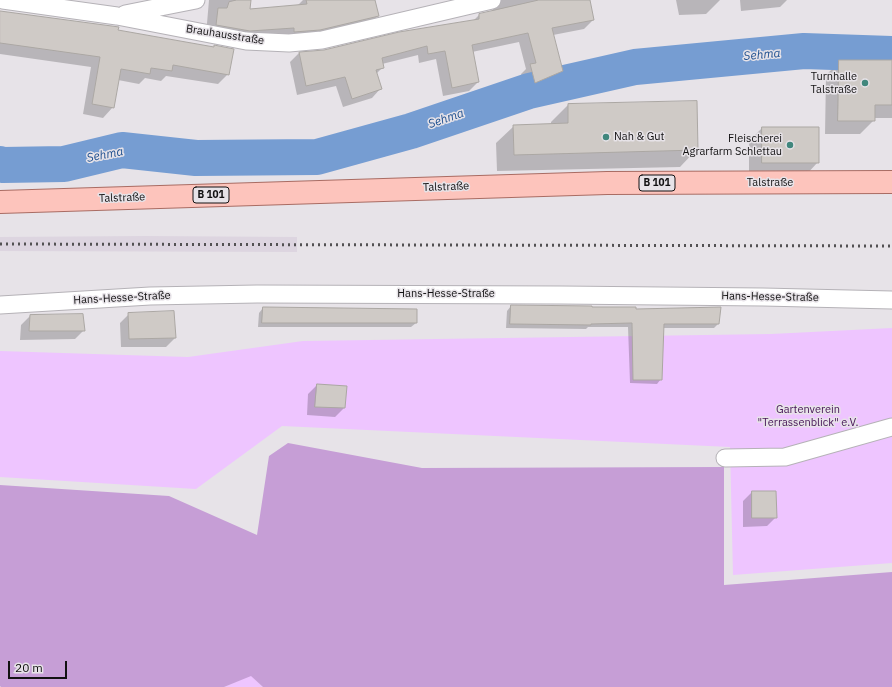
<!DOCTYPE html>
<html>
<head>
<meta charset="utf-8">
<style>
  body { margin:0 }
  #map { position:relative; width:892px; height:687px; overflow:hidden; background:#e7e3e8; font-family:"IBM Plex Sans",sans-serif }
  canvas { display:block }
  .scale { position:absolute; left:8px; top:661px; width:59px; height:18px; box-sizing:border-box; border:2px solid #121112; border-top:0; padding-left:5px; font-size:12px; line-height:14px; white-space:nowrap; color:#121112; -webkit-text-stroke:3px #e7e3e8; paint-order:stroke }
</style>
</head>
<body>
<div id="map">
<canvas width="892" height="687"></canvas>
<div class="scale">20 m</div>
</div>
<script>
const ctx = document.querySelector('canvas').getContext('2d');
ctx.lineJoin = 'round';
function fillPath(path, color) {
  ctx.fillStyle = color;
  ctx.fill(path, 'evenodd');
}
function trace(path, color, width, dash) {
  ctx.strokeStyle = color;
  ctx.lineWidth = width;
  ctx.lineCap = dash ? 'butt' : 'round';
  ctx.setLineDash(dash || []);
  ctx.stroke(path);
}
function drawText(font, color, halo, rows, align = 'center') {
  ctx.font = font + ' "IBM Plex Sans",sans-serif';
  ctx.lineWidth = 3;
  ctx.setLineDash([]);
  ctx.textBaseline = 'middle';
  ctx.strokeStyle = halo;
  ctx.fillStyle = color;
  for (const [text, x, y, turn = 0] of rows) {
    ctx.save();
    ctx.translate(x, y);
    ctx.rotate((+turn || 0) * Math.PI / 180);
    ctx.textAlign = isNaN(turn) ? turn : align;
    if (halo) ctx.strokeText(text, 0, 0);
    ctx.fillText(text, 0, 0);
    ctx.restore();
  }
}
const built = new Path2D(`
  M145,236L297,237V252L0,251V237Z`);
const green = new Path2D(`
  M892,328V563L733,575L730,447L282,426L196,489L0,477V351L188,357L303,341L771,334Z
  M251,675L263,687H224Z`);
const forest = new Path2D(`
  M288,443L422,468L724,467V585L892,572V687H263L251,676L224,687H1L0,686V485L169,496L257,535L269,456Z`);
const shadow = new Path2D(`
  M209,0H250L249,10L297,6L303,0H374L378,16L367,26L309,40L206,35Z
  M486,0H589L593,20L584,29L553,35L562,71L553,80L525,91L521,74L526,69L519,42L472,52L478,82L469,91L443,96L436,59L419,63L418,55L382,64L383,67L376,74L381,88L372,98L343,107L336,86L297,95L290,62L299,53L324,51L473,21L479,15L493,11V7Z
  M676,0H720L706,14L679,15Z
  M740,0H787L780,7L741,11Z
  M0,12L117,31L213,48L215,46L228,74L218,84L166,76L161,81L145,78L139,84L118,80L113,107L103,118L83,114L91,67L0,54Z
  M840,61H892V118H874V120L860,134H825L826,75Z
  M696,102L697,149L680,167L497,171L496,143L514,126L551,125V122L568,105Z
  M762,128H818V162L805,176H749V141Z
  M511,306L635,310L718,324L714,328H663L661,379L657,384L630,383L628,327H588L586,329L506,328L507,311Z
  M263,308L416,323L411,327H258L259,313Z
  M173,312L175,338L166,347H121L120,323L129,314Z
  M82,315L84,330L75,339L20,340L21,325L30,316Z
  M317,385L346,387L344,408L335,417L307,415L308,394Z
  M752,492H775L776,517L767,526L743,527V501Z`);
const river = new Path2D(`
  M0,164L3,165L64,164L122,150L196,158L317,157L411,131L529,91L635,67L804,51L892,54`);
const building = new Path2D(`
  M237,0H251L250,9L307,4L306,0H375L379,16L320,30L294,32V28L250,31L216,25L218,8H227L229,2Z
  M539,0H590L594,20L552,28L563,71L535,83L530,64L536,63L528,33L472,45L479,82L452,88L445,51L428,54L427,46L382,58L384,68L376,70L382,89L352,99L345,77L306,86L299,52L324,50L399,32L479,19V14Z
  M0,11L119,27L118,30L214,47V45L234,49L229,75L173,65L172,71L151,68L150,74L121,69L114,108L92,104L100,57L0,43Z
  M839,60H892V105H875V121H838Z
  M697,101L698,150L514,155L513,125L568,123V104Z
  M762,127H819V163H762Z
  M511,305L592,306V307H636V309L721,307L719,324H664L662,380H633L632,323L591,324V325L510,324Z
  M263,307L417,309V323H262Z
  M174,311L176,338L129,339L128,313Z
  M83,314L85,331H29L30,315Z
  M317,384L347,386L345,408L315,407Z
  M752,491H776L777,518H752Z`);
const minor = new Path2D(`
  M3,0L117,16L246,41L289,43L322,40L492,0
  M125,14L196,0
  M0,305L150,296L257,294L561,295L763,297L892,300
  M725,458L785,457L892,427`);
const primary = new Path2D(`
  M0,202L607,183L892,182`);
const rail = new Path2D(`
  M0,244L892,246`);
const markers = [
  [865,83,4,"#41877d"],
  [606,137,4,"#41877d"],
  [790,145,4,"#41877d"]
];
const shields = [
  [657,183,36],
  [211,195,36]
];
const shieldNames = [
  ["B 101",657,183],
  ["B 101",211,195]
];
const streetNames = [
  ["Brauhausstraße",225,35,9],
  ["Talstraße",770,183],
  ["Talstraße",446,187,-2],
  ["Talstraße",122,198,-2],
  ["Hans-Hesse-Straße",446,294],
  ["Hans-Hesse-Straße",770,297,1],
  ["Hans-Hesse-Straße",122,298,-3]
];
const poiNames = [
  ["Turnhalle",857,77],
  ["Talstraße",857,90],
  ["Nah & Gut",614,137,"left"],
  ["Fleischerei",782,139],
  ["Agrarfarm Schlettau",782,152]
];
const parkNames = [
  ["Gartenverein",808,410],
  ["\"Terrassenblick\" e.V.",808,423]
];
const waterNames = [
  ["Sehma",762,55,-5],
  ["Sehma",446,119,-19],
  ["Sehma",105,155,-11]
];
fillPath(built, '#ddd5e0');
fillPath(green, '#eec5ff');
fillPath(forest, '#c69ed6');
fillPath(shadow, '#0003');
trace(river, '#769dd2', 36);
fillPath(building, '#cfcac6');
trace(building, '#aba7a3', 1);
trace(minor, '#b5b2b7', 19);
trace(primary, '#a96c63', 24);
trace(minor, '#fff', 17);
trace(primary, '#fdc4bc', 22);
trace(rail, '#535153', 3, [2, 4]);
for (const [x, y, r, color] of markers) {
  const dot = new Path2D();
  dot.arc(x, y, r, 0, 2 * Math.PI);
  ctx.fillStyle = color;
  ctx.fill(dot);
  trace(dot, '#e7e3e8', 1.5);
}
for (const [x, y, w] of shields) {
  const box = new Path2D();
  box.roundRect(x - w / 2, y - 8, w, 16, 3);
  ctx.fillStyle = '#e7e3e8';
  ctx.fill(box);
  trace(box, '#121112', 1);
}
drawText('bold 10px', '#121112', null, shieldNames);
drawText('11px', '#121112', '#e7e3e8', streetNames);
drawText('11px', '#121112', '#e7e3e8', poiNames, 'right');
drawText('11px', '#451356', '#e7e3e8', parkNames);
drawText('italic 12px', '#1c4e8f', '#e7e3e8', waterNames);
</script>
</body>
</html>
